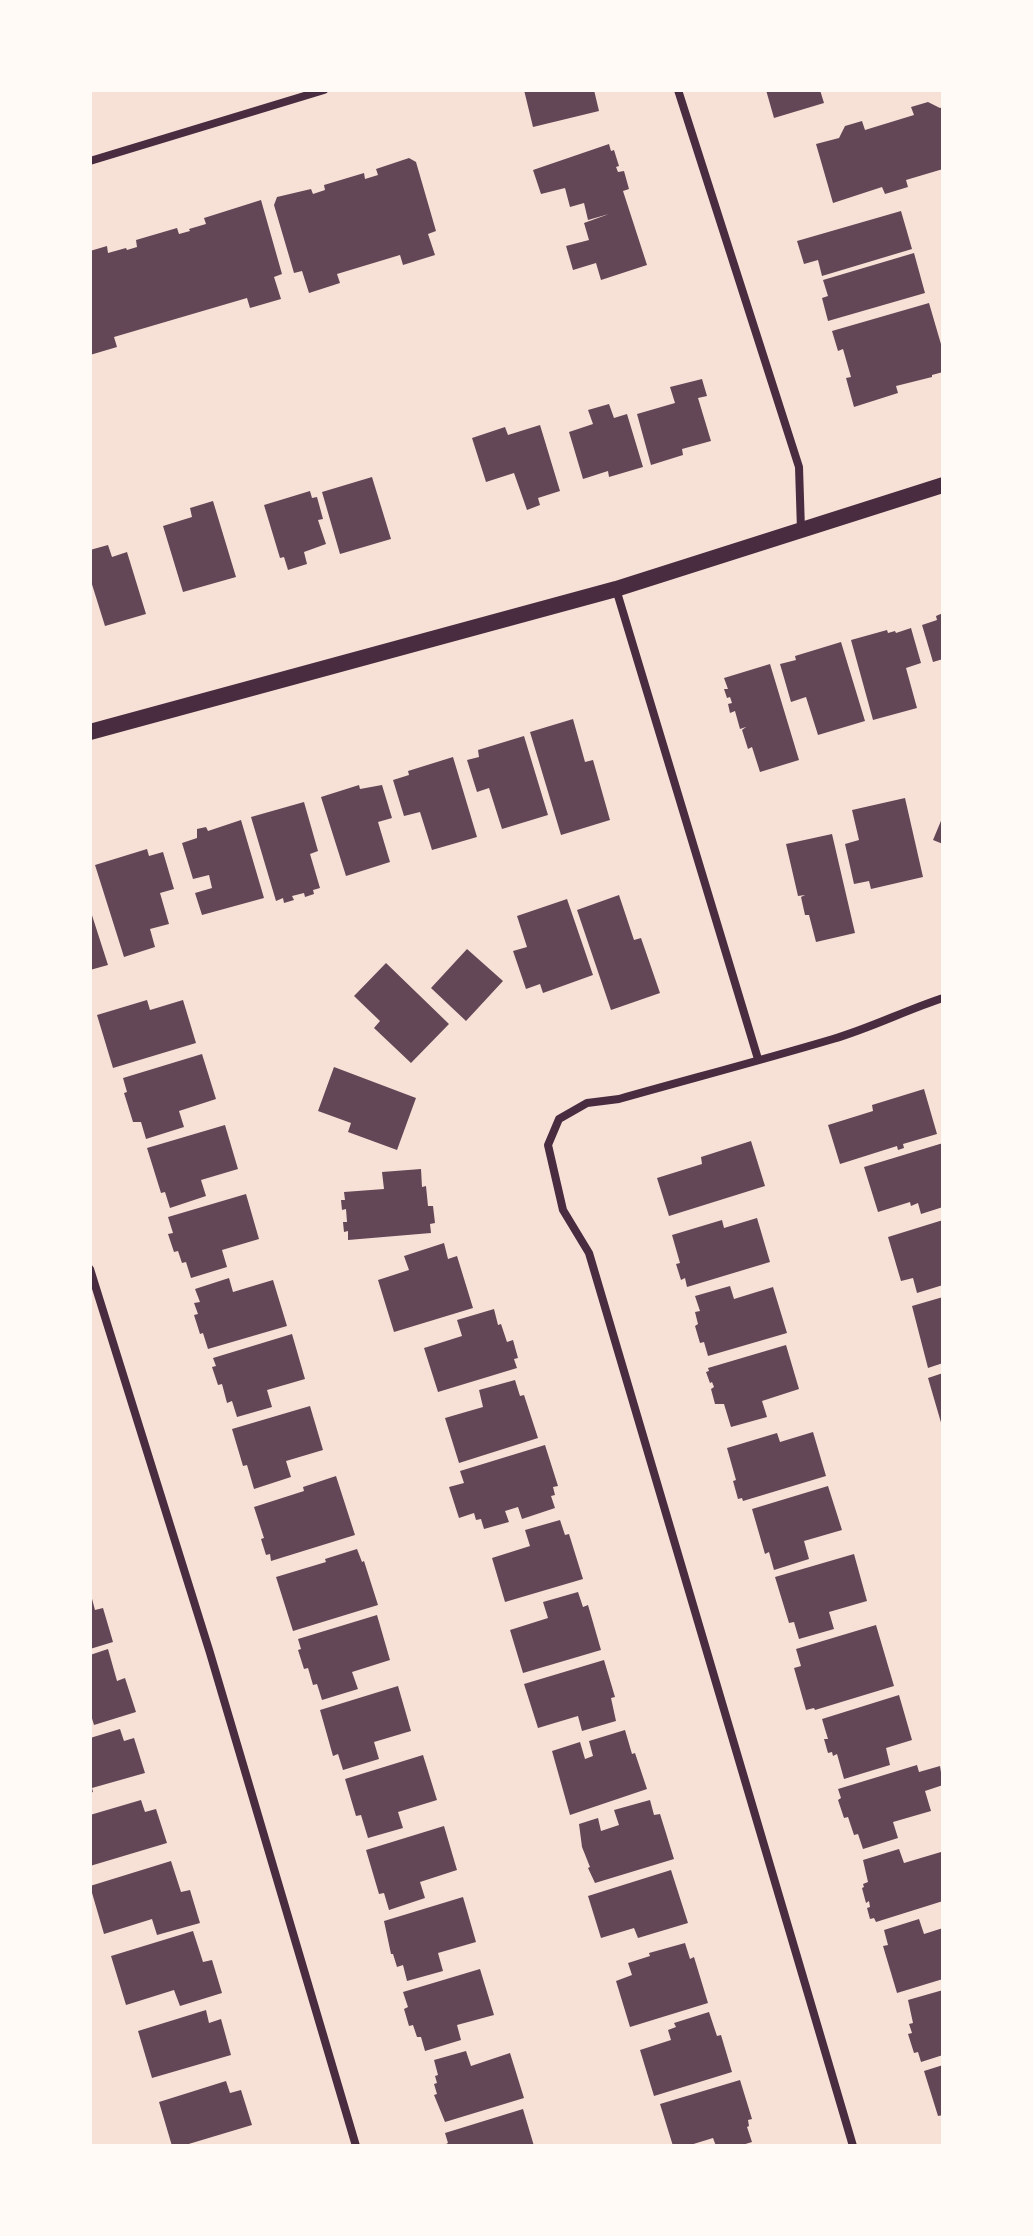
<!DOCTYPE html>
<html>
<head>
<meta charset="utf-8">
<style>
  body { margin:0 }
  #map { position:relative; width:1033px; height:2236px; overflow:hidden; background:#f7e1d7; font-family:Rubik,sans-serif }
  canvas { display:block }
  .frame { position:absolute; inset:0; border:92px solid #fffaf5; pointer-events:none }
</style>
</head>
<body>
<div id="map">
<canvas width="1033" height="2236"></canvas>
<div class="frame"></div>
</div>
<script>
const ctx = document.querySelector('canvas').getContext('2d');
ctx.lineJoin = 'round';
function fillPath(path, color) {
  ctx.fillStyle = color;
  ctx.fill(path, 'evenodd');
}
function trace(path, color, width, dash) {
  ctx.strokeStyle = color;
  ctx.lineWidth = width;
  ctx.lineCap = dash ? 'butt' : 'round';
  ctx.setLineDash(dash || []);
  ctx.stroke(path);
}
const building = new Path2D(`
  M524,90H594L599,111L533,127Z
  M766,90H820L824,103L774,118Z
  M928,102L940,108L943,107V169L906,180L908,187L885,194L882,187L833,203L816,144L839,138L845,126L862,121L865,130L914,115L911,107Z
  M609,144L611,151L614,150L619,166L616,167L618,172L624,171L629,189L623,191L647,265L601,280L596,263L573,270L566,246L589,240L584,223L609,214L588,220L584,203L570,207L565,188L541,194L533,170Z
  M409,158L416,162L436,231L428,234L435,255L403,265L400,255L337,274L340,283L309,293L302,271L294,273L274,205L277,197L311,189L313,194L325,190L324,185L364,173L365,179L378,175L376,169Z
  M261,200L282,274L274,277L281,299L250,308L247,298L114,337L117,347L90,355V251L107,246L108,253L126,248L127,250L137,247L136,240L177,228L179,234L190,231L189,229L206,224L204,218Z
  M901,211L912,249L822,276L818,260L804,264L797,241Z
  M914,253L925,293L828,321L822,298L828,296L823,280Z
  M929,303L943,351V372L932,375V377L896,386L898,393L854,407L846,378L851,377L843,349L838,351L832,331Z
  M702,379L707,396L698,398L711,441L682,449L683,455L651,465L637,414L675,403L670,387Z
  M609,404L614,418L627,414L643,467L609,477L608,471L583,479L569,432L593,424L588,410Z
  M540,425L560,491L538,498L540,505L527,510L514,473L486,482L472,438L505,427L508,435Z
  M372,477L391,539L340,554L322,492Z
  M310,491L312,498L317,497L323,519L318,520L326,544L304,552L307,564L288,570L284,557L280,558L264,505Z
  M213,501L236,577L183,592L163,526L192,517L190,508Z
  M108,545L112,557L127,552L146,614L105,626L90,578V550Z
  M943,613V659L933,662L922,625L937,620L936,616Z
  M911,628L921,663L906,668L917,708L873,720L851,640L887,630L888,633L895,631L896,633Z
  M841,642L865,721L818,735L806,697L791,702L780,664L796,660L795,656Z
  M770,664L799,760L760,772L752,747L748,749L742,730L746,727L740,729L735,711L730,713L728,704L732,703L730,697L727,698L724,689H728L724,678Z
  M573,719L585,762L593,760L610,820L561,835L530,732Z
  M524,736L548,815L502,829L489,788L477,792L467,760L479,757L478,750Z
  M453,757L477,837L432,850L420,812L404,816L393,780L409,775L408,771Z
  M359,785L360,789L382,785L392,818L378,822L390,862L346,876L321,797Z
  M905,798L923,877L871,889L869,881L854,884L845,844L859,840L852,810Z
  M304,802L318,851L310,854L320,888L313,890L314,894L305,897L304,893L292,896L294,900L284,903L283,898L276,901L251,817Z
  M943,816V844L933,840Z
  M241,820L264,898L202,915L195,893L212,888L209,875L193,879L182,843L197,838V829L206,827L208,831Z
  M832,834L855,933L816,942L809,915H805L801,897L805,895L798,896L786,844Z
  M147,849L149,856L163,852L174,889L160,893L169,924L150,929L155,947L124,957L95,865Z
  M619,895L634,940L641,938L660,993L611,1010L577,910Z
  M567,899L593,975L543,993L540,984L526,989L513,951L527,947L517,916Z
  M90,909L108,965L90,970Z
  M467,949L503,981L466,1021L431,988Z
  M386,963L449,1024L411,1063L374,1028L380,1021L354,996Z
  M147,1000L150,1010L183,1000L196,1043L113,1068L97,1015Z
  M202,1054L216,1099L179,1111L184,1127L146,1139L141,1122H133L124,1093L127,1092L123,1078Z
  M334,1067L416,1098L397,1150L348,1132L351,1123L318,1111Z
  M924,1089L937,1134L903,1144L904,1148L898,1150L897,1146L840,1164L828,1125L873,1111L872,1105Z
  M225,1125L238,1169L201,1180L206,1196L170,1208L165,1192L161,1193L147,1148Z
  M751,1141L765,1186L669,1216L657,1178L702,1164L701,1157Z
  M943,1143V1207L921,1214L918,1203L911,1206L910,1202L878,1212L864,1167Z
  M421,1169L422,1187L426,1186L428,1206H433L435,1223L430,1224L431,1233L348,1240V1231L344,1232L343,1222H347L346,1209L342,1210L341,1200H345L344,1192L384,1189L382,1172Z
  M246,1194L259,1239L222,1250L227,1267L191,1278L186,1262L182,1263L178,1251L174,1252L168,1234L173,1233L168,1217Z
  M757,1218L770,1262L687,1287L685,1278L681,1280L676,1264L680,1263L672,1235L722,1220L724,1228Z
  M943,1220V1285L917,1293L913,1278L901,1281L888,1237Z
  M444,1243L448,1259L457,1256L473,1308L394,1332L378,1280L409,1270L404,1256Z
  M229,1278L233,1292L273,1280L287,1326L208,1349L203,1333L200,1334L194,1315L198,1314L194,1303L200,1302L195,1289Z
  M730,1286L734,1299L773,1287L787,1333L708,1356L704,1342L700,1343L695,1326L698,1324L695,1312L700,1311L695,1296Z
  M943,1297V1363L928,1368L912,1306Z
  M494,1309L498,1325L501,1324L507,1342L513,1340L518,1358L514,1359L517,1368L438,1392L424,1348L462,1336L457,1320Z
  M292,1334L305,1379L267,1390L272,1407L237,1417L232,1401L227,1403L222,1384L218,1385L212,1367L216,1366L213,1358Z
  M786,1345L799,1389L762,1401L767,1417L731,1427L724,1404H715L711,1389L714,1387L712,1382L710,1383L706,1372L709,1371L708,1368Z
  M943,1373V1426H942L928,1378Z
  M515,1380L520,1396L524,1395L538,1438L459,1463L445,1418L483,1407L479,1390Z
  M310,1406L323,1450L286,1461L291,1477L254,1489L247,1465L243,1466L232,1429Z
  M813,1432L826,1476L743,1501L742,1498L738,1499L733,1481L736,1480L727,1448L777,1433L780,1442Z
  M545,1445L558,1486L553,1487L555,1495L551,1496L555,1508L522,1519L518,1507L505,1511L509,1522L484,1529L481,1519L476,1520L474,1513L459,1518L449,1487L464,1483L460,1471Z
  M336,1476L355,1535L271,1561L270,1554L266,1555L261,1539L264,1538L254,1507L304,1491L303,1487Z
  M828,1486L842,1530L804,1541L809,1559L774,1570L769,1552L765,1554L752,1509Z
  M560,1520L565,1535L569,1534L583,1579L505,1602L492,1558L530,1546L525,1530Z
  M357,1549L362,1562L364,1561L378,1605L293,1631L276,1577L326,1562L325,1559Z
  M854,1554L867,1601L829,1612L834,1629L799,1639L794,1622L789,1623L775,1577Z
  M578,1592L583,1607L588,1605L601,1650L523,1673L510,1630L548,1618L543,1602Z
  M91,1595L95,1610L103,1608L113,1642L90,1649Z
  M377,1615L390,1660L352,1672L358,1689L322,1700L317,1684L313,1685L308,1668L304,1669L298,1650L301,1649L298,1639Z
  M876,1625L894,1686L815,1710L814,1708L806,1710L794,1668L801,1666L796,1649Z
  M108,1649L117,1681L125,1678L136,1712L94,1725L90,1712V1655Z
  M604,1660L615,1697L611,1698L616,1721L582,1731L578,1716L538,1728L524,1684Z
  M398,1686L411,1731L374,1742L379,1759L343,1770L338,1754L333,1756L320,1710Z
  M899,1695L912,1740L886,1748L890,1765L844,1779L837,1754L833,1756L832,1752L828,1753L824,1739H828L822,1719Z
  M120,1729L124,1741L134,1738L145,1773L92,1788L93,1792L90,1793V1738Z
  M625,1730L632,1754L635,1753L647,1789L570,1815L552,1751L580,1742L585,1759L593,1756L589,1741Z
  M423,1755L437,1800L398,1812L403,1828L368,1838L361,1815L356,1816L345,1779Z
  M917,1765L919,1772L940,1766L943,1785L925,1791L931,1811L893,1822L898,1838L863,1849L858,1834L854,1835L848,1817L844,1818L838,1800L841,1798L838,1789Z
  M141,1800L145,1812L156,1809L167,1843L90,1866V1815Z
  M650,1800L654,1815L660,1814L674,1859L595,1883L588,1868L590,1867L582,1847L579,1824L598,1818L601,1831L619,1825L614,1810Z
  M444,1826L457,1870L420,1882L425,1898L389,1910L384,1893L379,1894L366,1850Z
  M899,1849L904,1863L941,1852L943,1901L876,1922L874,1918L870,1919L867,1908L870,1907L869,1901L866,1903L862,1888L864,1887L863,1884L868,1882L863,1860Z
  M171,1861L181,1892L190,1890L200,1923L157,1935L152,1919L104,1934L90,1886Z
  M671,1870L688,1923L638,1938L634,1928L601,1938L588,1896Z
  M463,1897L476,1942L438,1953L443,1971L407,1981L403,1965L397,1967L393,1954H391L384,1921Z
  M919,1919L924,1934L943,1928V1979L897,1993L883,1946L888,1945L884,1930Z
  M193,1931L203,1962L212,1960L222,1993L180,2006L174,1990L126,2005L111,1956Z
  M685,1943L690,1959L694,1957L708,2003L630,2027L616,1981L632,1975L628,1963L650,1956L649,1953Z
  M480,1969L494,2015L457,2025L461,2040L425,2051L421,2037H417L413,2025L409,2026L404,2009L408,2007L403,1992Z
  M943,1990V2055L921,2062L918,2052L914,2053L908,2034L912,2033L909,2024L913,2023L908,2000Z
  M206,2010L209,2023L221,2019L231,2055L152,2078L138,2031Z
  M709,2012L717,2036L721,2035L732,2072L654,2096L640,2050L671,2040L668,2030L676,2027L674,2023Z
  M466,2051L471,2066L510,2053L524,2098L445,2122L434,2095L437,2094L434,2084L437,2083L435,2076L438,2075L434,2060Z
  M943,2065V2115L938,2116L924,2071Z
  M740,2080L752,2119L748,2120L749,2126L747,2127L752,2142L739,2146H716L713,2138L687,2146H673L660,2104Z
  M226,2081L230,2093L241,2090L252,2125L182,2146H172L159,2102Z
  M523,2109L534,2146H442L448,2143L445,2133Z`);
const minor = new Path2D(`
  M678,90L799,467L801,530
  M90,161L324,90
  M616,589L758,1059
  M90,1269L210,1653L356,2146
  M853,2146L589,1253L563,1210L548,1145L559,1119L587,1103L619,1099C690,1079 762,1060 833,1039C871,1028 906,1010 943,998`);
const secondary = new Path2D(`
  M90,732L616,589L943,485`);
fillPath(building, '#644757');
trace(minor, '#4a2c40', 8);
trace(secondary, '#4a2c40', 16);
</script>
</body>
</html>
